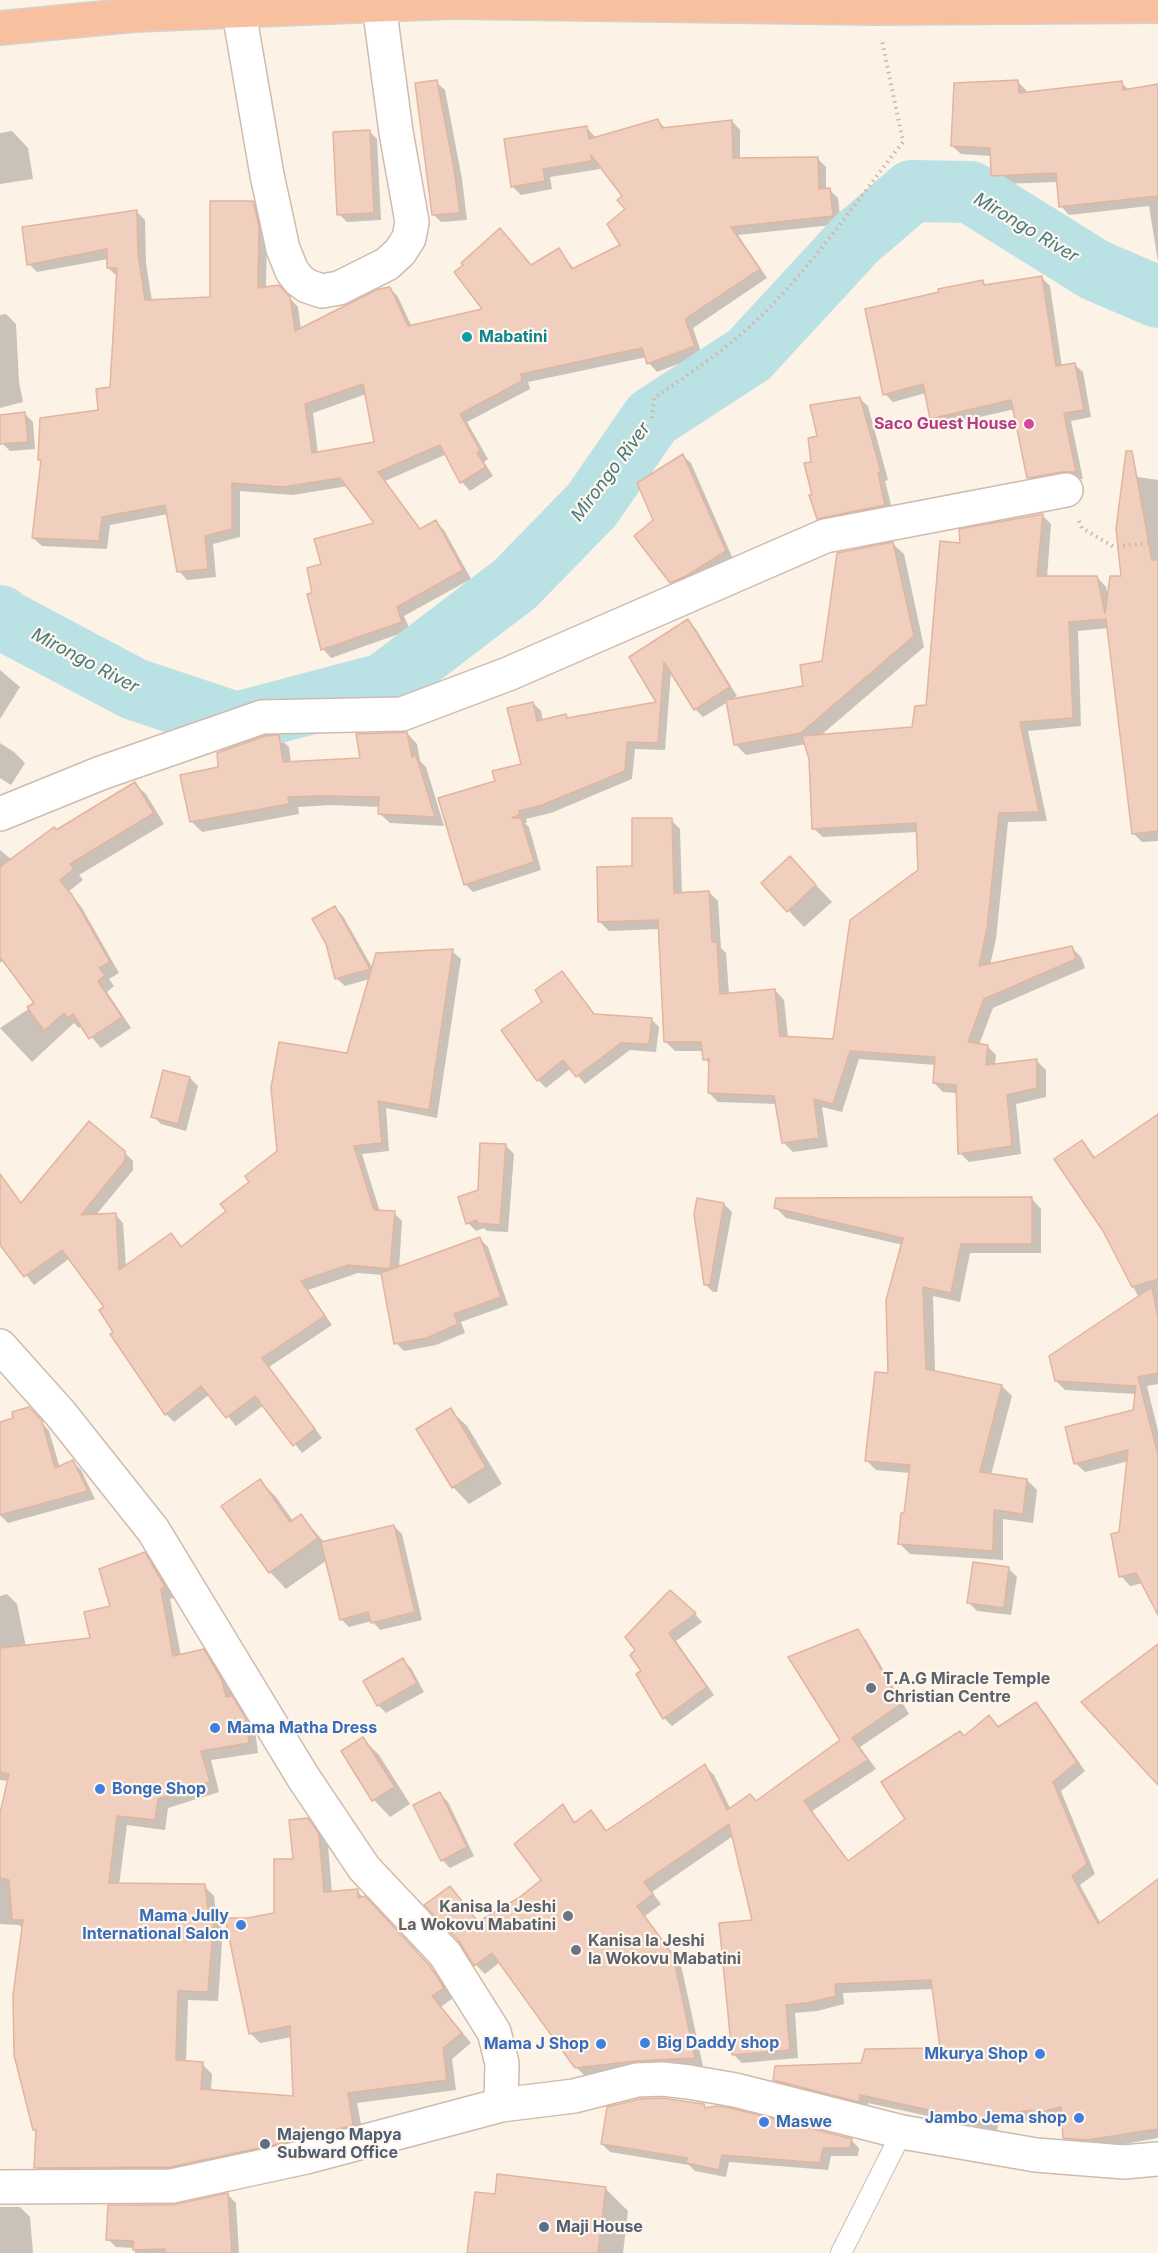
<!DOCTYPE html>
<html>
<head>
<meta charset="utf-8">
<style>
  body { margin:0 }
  canvas { display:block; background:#fcf2e6 }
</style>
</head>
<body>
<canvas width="1158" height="2253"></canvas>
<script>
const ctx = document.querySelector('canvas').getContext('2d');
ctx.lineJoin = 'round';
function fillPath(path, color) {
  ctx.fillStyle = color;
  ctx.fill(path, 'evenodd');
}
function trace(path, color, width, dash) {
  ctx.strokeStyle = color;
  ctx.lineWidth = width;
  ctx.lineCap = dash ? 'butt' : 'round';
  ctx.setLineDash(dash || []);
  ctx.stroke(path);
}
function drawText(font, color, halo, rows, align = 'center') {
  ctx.font = font + ' Inter,sans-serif';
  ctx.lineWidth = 4.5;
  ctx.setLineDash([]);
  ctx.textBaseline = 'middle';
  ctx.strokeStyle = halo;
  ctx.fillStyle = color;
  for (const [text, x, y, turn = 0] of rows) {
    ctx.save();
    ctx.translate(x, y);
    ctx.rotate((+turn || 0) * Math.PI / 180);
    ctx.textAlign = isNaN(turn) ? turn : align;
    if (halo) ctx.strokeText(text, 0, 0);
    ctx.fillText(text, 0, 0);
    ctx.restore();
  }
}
const shadow = new Path2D(`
  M436,82L445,90L462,179L467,220L441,222L433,214Z
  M1018,82L1026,90L1027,94L1122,83L1129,90L1158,86V262L1149,206L1069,215L1061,206L1058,182L1001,184L992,175L991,156L961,154L952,146Z
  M658,121L666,129L732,121L740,130V160L818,159L826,167V189H829L838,198L841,224L738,235L767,278L693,328L702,355L657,372L649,363L647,357L528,382L530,389L467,422L488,459L484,462L493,476L470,491L462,482L447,454L385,481L421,530L435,521L444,530L471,579L404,616L410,630L331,658L323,649L314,595L323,565L377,524L348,486L293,495L240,491V537L213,544L216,577L187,580L179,571L168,514L110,525L107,549L42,546L33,538L43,462L40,459L99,411L111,389L117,276L108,268V259L37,272L29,264L137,212L145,220L146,263L152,301L211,298L253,203L261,211L267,235L266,288L279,286L298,307L301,329L390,288L398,297L412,327L485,310L532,267L559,250L575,270L622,245L627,210L624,197L599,163L600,169L550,177L552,189L521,195L512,186L587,128L596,138ZM366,394L376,443L318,454L313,413Z
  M12,131L28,148L33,179L0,184V133Z
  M369,131L377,139L381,220L347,222L339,214Z
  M1042,278L1050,286L1062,367L1074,364L1083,372L1091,417L1071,421L1083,479H1071L1037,486L1029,478L1015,409L940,426L932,418L926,393L893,402L885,394L983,282L987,286Z
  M6,314L16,324L19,382L23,402L0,408V315Z
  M859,398L868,406L888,480L885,481L893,513L826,526L818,518L814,496L812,463L819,437Z
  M25,414L33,422L35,449L10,451L2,443L0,417Z
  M683,456L691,463L733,559L679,590L671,582L655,520Z
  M1124,475L1158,480V841L1142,842L1133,833L1108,628L1078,631L1081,726L1028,731L1047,821L1008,822L996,939L990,965L1072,948L1081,957L1085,968L993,1008L979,1045L987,1046L996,1055L995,1065L1037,1061L1046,1070V1097L1016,1104L1021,1154L969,1162L960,1153L958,1093L943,1092L934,1083L936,1065L859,1059L842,1112L822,1107L828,1147L793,1152L784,1143L777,1104L718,1102L709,1093L710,1065L705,1059L704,1051H675L666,1042L660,929L609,931L600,922L633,867L671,820L680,829L682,894L709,892L718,901L721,948L726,953L729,994L775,990L784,1000L788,1038L834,1041L919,871L918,832L823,837L813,828L810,759L806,744L746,755L735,744L728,702L703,717L695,709L671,671L665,750L635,749L632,779L551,813L526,819L527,822L525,823L529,827L541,870L473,892L465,884L497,782L523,765L533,703L541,711L543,721L565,716L569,719L658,703L631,657L688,621L696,629L737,696L729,701L805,687L823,663L893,544L904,554L924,647L820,736L913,729L927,706L962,544L1042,515L1051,524L1047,578L1097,577L1106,587L1108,597L1123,577Z
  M0,670L20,687L0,719Z
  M407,733L417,744L420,761L426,767L444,826L390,823L379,813L380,807L331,805L298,807L299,814L202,832L191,821L220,768L278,737L289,747L291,763L362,760Z
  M0,743L14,752L25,763L11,785L0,778Z
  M135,784L146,794L164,824L79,875L83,880L69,891L82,908L119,973L109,979L114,986L107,992L131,1028L101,1048L82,1026L79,1028L74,1023L32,1062L0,1028L36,1004L4,959L0,963V850L12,860Z
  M790,858L832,902L804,927L788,910Z
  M335,908L343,916L373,969L452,951L461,959L437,1118L386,1108L389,1151L362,1154L380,1212L394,1213L402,1221L399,1269L480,1239L488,1247L508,1305L461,1322L465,1333L436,1345L404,1351L396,1343L383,1275L358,1273L308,1290L332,1325L269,1367L322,1438L302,1453L264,1405L236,1426L210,1394L174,1422L166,1414L115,1332L106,1307L70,1258L34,1285L0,1242V1176L22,1204L124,1152L133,1161V1170L96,1215L115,1214L123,1223L126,1267L171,1235L183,1247L228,1211L251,1182L279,1152L348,1055L370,979L345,986L336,978Z
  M595,1016L651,1019L659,1027L656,1052L630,1050L585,1084L571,1068L546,1088L538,1080Z
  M190,1078L198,1086L186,1131L161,1124L153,1116Z
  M1158,1126V1384L1147,1386L1158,1431V1610L1143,1583L1130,1586L1121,1576L1120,1533L1129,1461L1085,1472L1075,1463L1134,1412L1136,1394L1065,1390L1056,1381L1139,1298L1104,1230L1082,1142L1096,1158Z
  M506,1146L514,1154L508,1232L487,1231L484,1228L476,1231L468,1223L480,1191Z
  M1031,1198L1041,1209V1253H970L960,1302L933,1296L935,1372L1002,1386L1012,1396L991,1475L1027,1480L1037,1490L1033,1523L1003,1519V1560L910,1554L900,1544L910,1473L876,1470L866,1460L890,1375L903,1245L786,1218L776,1208Z
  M724,1204L732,1212L717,1292H713L705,1284Z
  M450,1410L467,1426L502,1484L469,1504L453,1487Z
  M37,1417L49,1431L60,1468L73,1462L81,1470L95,1499L8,1523L0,1515V1423Z
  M260,1481L276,1497L293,1521L301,1516L325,1543L394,1526L402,1534L422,1620L380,1630L372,1621L349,1627L341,1619L327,1560L286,1589L270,1572Z
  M144,1554L154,1564L174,1598L170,1599L181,1656L203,1651L213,1661L232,1691L233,1700L242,1708L255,1730L258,1753L211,1760L219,1792L168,1808L165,1830L127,1825L119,1885L204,1886L214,1896L217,1923L223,1929L218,2001L188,2000L186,2062L202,2064L212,2074L211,2091L295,2098L292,2037L260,2043L250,2033L247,1919L276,1914L307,1819L318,1830L328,1846L332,1893L357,1891L440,1977L453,1998L441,2007L471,2043L452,2059L456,2090L357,2103L363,2135L181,2177L46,2178L36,2167L37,2133L34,2129L23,1929L19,1925L0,1924V1820L9,1781L0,1780V1596L7,1594L17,1604L26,1647L91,1640Z
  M1009,1569L1017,1577L1011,1615L977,1611L969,1603Z
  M695,1614L702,1622L676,1641L714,1695L672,1726L664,1718L638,1675L643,1671L632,1655Z
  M857,1631L866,1640L909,1714L860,1747L876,1769L812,1811L849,1862L907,1819L965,1738L989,1717L999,1728L1036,1704L1045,1713L1085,1771L1061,1791L1095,1874L1080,1885L1101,1924L1158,1890V2138L1097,2149L1074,2147L1065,2138L1063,2118L1044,2122L1040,2119L998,2125L997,2131L868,2103L867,2110L784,2089L775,2080L942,2050L934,1989L843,1993L844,2004L817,2011L795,2013L798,2058L742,2063L733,2054L754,1921L733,1836L652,1892L661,1904L645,1916L681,1965L703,2066L646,2070L586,2077L576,2067L500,1962L485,1974L476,1965L450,1888L480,1923L521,1898L543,1880L562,1806L576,1823L591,1812L608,1832L705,1766L714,1775L731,1810L757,1802L842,1740Z
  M403,1660L411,1668L424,1692L386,1713L378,1705Z
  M363,1739L379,1755L410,1804L390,1817L374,1800L343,1752Z
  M440,1794L448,1802L474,1856L450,1868L442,1860Z
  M704,2105L707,2109L851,2140L859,2148L858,2156H831L828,2170L729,2162L726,2177L695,2171L689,2165L610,2152L602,2144Z
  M605,2188L628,2211L623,2253H469L496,2196Z
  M228,2195L236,2203L239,2253H135V2248L116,2247L108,2239L172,2206Z
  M0,2207H20L30,2217L33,2253H0Z`);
const river = new Path2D(`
  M0,616L4,620L134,689L236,723L384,684L515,584L592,505L652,418L749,355L856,239L912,191L970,192L1095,270L1158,297`);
const building = new Path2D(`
  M437,80L454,169L460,213L432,215L415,83Z
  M1018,80L1019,93L1122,81L1123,90L1158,84V196L1059,207L1056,173L991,176L990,148L951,146L954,83Z
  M658,119L662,128L732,120L733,158L818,157L819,189L830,188L833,216L731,227L760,269L685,319L695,346L647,364L642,348L521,374L522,381L460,414L480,450L477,453L486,467L460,483L440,445L378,472L420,529L436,520L463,570L397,607L402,622L321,650L307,594L312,593L307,568L321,564L314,539L374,523L340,478L283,487L232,483V529L205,536L208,569L177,572L165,505L102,517L99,541L32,538L41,460H38L40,418L98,410L96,389L110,387L117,268H107V249L27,265L22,227L137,210L138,253L145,300L210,297V201H253L259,226L258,288L279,285L290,297L295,331L378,289L390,287L408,326L482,309L454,272L463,265L461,263L500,228L531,265L559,248L572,269L620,245L607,224L625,209L617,200L622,196L591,155L592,161L543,169L545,181L511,187L504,139L587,126L589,139ZM363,384L374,442L312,453L305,404Z
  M370,130L374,213L337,215L333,132Z
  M1042,276L1056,366L1075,363L1084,410L1064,413L1076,472H1062L1027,478L1011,400L930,419L923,384L883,395L865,309L939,292L938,289L983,280L984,285Z
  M860,397L881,472L878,473L885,505L817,519L809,495H812L804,463L811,462L808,438L817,436L810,405Z
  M25,412L28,442L0,444V415Z
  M1126,451H1132L1152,560H1158V831L1132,834L1106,619L1069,622L1073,718L1020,722L1039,812L999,813L987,929L979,966L1072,946L1076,959L984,999L968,1042L988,1045L986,1065L1037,1059V1088L1007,1095L1012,1146L958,1154L956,1085L933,1083L935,1057L850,1051L833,1104L814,1099L819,1138L782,1143L774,1096L708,1093L709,1059L703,1060L701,1042H664L658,920L598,922L597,867L632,866V818H672L674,893L709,891L712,942H717L720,994L775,989L780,1036L833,1039L850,920L918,870L916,823L812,829L809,759L802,736L912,727L915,706L926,705L940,541L960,543L959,529L1043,514L1037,576H1097L1105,613L1110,576H1121L1116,529Z
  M683,454L726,551L686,576L670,583L634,536L653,520L637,483Z
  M893,542L914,636L801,733L734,745L726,700L803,686L800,665L822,661L837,553Z
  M688,619L730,687L694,710L664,662L658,743L627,742L625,771L542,805L519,811L520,814L512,818H521L534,862L464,885L438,798L495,781L492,771L521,764L507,708L533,702L537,721L566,714L567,718L656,702L629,657Z
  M407,732L412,757L416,755L435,817L378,814L379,797L320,796L288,797L289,804L190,822L180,775L218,767L217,753L265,736L279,735L283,762L360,758L356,734Z
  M135,782L154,813L70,864L74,869L60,880L72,895L110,962L99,968L105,975L98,981L122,1017L89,1039L73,1014L67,1018L64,1013L44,1031L27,1007L34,1003L0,957V867L54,827L56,830Z
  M790,856L816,885L787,912L761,883Z
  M335,906L370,969L335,979L326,944L312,919Z
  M453,949L429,1110L378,1101L382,1143L354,1146L374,1210L395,1211L390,1269L348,1265L301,1281L325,1316L262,1358L315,1429L293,1446L255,1396L226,1418L201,1386L165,1415L110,1334L113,1332L99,1310L104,1307L62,1250L24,1277L0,1245V1174L21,1203L89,1121L125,1151V1161L81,1215L116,1213L119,1270L171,1233L181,1247L226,1211L220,1204L249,1182L245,1176L277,1151L271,1088L279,1042L347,1053L376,953Z
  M562,971L594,1014L652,1018L649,1044L621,1043L576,1077L563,1060L537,1081L501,1030L542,1002L535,990Z
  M163,1070L190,1077L178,1124L151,1117Z
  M1158,1114V1279L1132,1287L1103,1231L1054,1159L1082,1140L1094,1158Z
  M480,1143L506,1144L500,1225L477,1223V1220L466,1224L458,1197L478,1190Z
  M1032,1197V1244H961L951,1293L923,1287L926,1369L1002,1385L980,1472L1027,1479L1023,1514L994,1510L993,1551L898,1544L901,1513H904L910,1465L865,1461L875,1372L888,1373L886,1300L903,1238L774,1208L776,1198Z
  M697,1198L724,1203L710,1285H704L694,1214Z
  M480,1237L501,1297L454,1314L458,1324L427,1338L394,1344L381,1273Z
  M1152,1287L1158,1319V1373L1138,1377L1158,1455V1615L1136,1573L1119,1577L1111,1534L1119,1532L1128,1450L1074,1464L1065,1427L1133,1410L1136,1386L1055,1381L1049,1356Z
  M29,1407L42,1421L55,1468L73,1460L88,1491L0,1515V1422L13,1418L12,1412Z
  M451,1408L486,1467L452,1488L416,1429Z
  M260,1479L290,1522L301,1514L318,1538L269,1573L221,1506Z
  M394,1525L415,1612L371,1623L368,1612L340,1620L321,1542Z
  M145,1552L165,1587L161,1589L173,1656L204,1649L222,1680L226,1697L232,1696L246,1718L249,1743L201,1751L210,1782L158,1799L155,1820L117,1816L109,1883L205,1884L209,1917H214L208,1992L178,1991L176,2060L203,2062L201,2089L293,2096L290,2026L249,2034L225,1918H247L274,1913V1859H293L289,1820L308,1818L319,1834L324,1892L358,1889V1898L365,1896L430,1966L444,1988L432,1996L462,2033L443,2048L447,2080L348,2093L353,2125L302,2139L170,2167L34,2168L36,2130H33L14,2055L13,1995L23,1920H12L9,1880L0,1878V1813L9,1774L0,1772V1648L90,1638L84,1612L110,1606L99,1569Z
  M973,1562L1009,1567L1004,1608L967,1603Z
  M670,1590L696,1613L669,1633L707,1687L663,1719L636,1674L641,1671L630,1655L635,1650L625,1637Z
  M858,1629L901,1704L852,1738L868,1760L804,1801L848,1861L905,1819L881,1782L960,1731L964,1736L989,1715L998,1727L1036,1702L1077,1762L1053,1782L1087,1864L1072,1876L1098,1924L1158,1879V2129L1087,2140L1063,2138L1061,2107L1034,2114L1032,2110L989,2116L988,2123L860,2095L859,2102L773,2080L775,2066L861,2063L865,2049L940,2048L931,1980L835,1984L836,1996L807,2003L786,2005L790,2050L732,2055L719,1923L752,1920L729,1824L644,1882L653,1894L637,1906L673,1955L695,2058L636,2061L575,2068L492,1953L474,1966L459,1941L424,1905L450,1886L478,1922L520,1897L541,1880L514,1844L563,1804L574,1823L591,1810L606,1831L705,1764L727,1810L750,1794L756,1801L840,1740L788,1657Z
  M1158,1644V1785L1081,1702Z
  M403,1658L417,1683L377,1706L363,1681Z
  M363,1737L395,1787L372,1801L341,1751Z
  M440,1792L467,1847L441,1861L413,1805Z
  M661,2098L704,2104L705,2108L716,2106L731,2108L852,2139L850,2148H823L820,2163L722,2155L719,2170L686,2163L687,2158L601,2144L607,2107L640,2099Z
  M497,2174L606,2187L598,2253H467L475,2192L495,2194Z
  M228,2193L232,2253H165V2249L133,2250V2241L106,2240L108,2205H172Z`);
const path = new Path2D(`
  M652,418L654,398C682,379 712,359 739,336C803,281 851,208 903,142L882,41
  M1079,521L1082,528L1114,547L1158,542`);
const service = new Path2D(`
  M841,2253L902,2132`);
const minor = new Path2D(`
  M239,12L267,175L283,249L292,271L299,280L307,286L322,291L339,288L387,264L400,252L409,238L412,222L396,132L379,5
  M0,814L101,773L262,717L402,714L508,674L825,536L1066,490
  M0,1346L60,1413L153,1530L303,1777L364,1868L445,1954L494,2032L502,2063L501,2105
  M0,2187L172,2186L306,2157L501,2105L574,2096L637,2080L662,2079L689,2082L735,2090L902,2132L1036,2155L1124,2162L1158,2159`);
const trunk = new Path2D(`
  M0,28L134,15L451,2L876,8L1158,6`);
const markers = [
  [467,337,6,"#0f9aa8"],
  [1029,424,6,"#d1479c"],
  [871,1688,6,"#6b7280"],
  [215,1728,6,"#3f7fe0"],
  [100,1789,6,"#3f7fe0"],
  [568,1916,6,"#6b7280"],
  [241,1925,6,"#3f7fe0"],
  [576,1950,6,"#6b7280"],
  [645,2043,6,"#3f7fe0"],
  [601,2044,6,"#3f7fe0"],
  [1040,2054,6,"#3f7fe0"],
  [1079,2118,6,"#3f7fe0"],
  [764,2122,6,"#3f7fe0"],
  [265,2144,6,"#5c6f8a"],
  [544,2227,6,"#5c6f8a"]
];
const cultureNames = [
  ["Mabatini",479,337]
];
const hotelNames = [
  ["Saco Guest House",1017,424]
];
const worshipNames = [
  ["T.A.G Miracle Temple",883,1679],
  ["Christian Centre",883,1697],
  ["Kanisa la Jeshi",556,1907,"right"],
  ["La Wokovu Mabatini",556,1925,"right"],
  ["Kanisa la Jeshi",588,1941],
  ["la Wokovu Mabatini",588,1959]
];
const shopNames = [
  ["Mama Matha Dress",227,1728],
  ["Bonge Shop",112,1789],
  ["Mama Jully",229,1916,"right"],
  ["International Salon",229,1934,"right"],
  ["Big Daddy shop",657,2043],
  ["Mama J Shop",589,2044,"right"],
  ["Mkurya Shop",1028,2054,"right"],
  ["Jambo Jema shop",1067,2118,"right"],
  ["Maswe",776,2122]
];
const serviceNames = [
  ["Majengo Mapya",277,2135],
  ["Subward Office",277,2153],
  ["Maji House",556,2227]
];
const waterNames = [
  ["Mirongo River",1026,228,31],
  ["Mirongo River",611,472,-53],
  ["Mirongo River",85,661,28]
];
fillPath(shadow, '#0003');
trace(river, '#bae2e5', 62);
fillPath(building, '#f1cfbe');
trace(building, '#e3b49e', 1.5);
trace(service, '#cfbbaf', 22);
trace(minor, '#cfbbaf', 36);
trace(trunk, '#d8d0cd', 36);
trace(path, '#d6b2a1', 4, [1.5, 4.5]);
trace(service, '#fff', 20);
trace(minor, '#fff', 33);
trace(trunk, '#f7c09e', 33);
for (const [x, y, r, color] of markers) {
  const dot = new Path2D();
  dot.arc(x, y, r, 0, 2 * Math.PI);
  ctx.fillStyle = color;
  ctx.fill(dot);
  trace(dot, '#fff6ec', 2);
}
drawText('bold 16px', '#0d838f', '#fff6ec', cultureNames, 'left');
drawText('bold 16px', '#b23c85', '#fff6ec', hotelNames, 'right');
drawText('bold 16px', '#5b616d', '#fff6ec', worshipNames, 'left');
drawText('bold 16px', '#366cbe', '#fff6ec', shopNames, 'left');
drawText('bold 16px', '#4e5e75', '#fff6ec', serviceNames, 'left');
drawText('italic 18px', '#427a81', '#fff6ec', waterNames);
</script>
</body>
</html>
